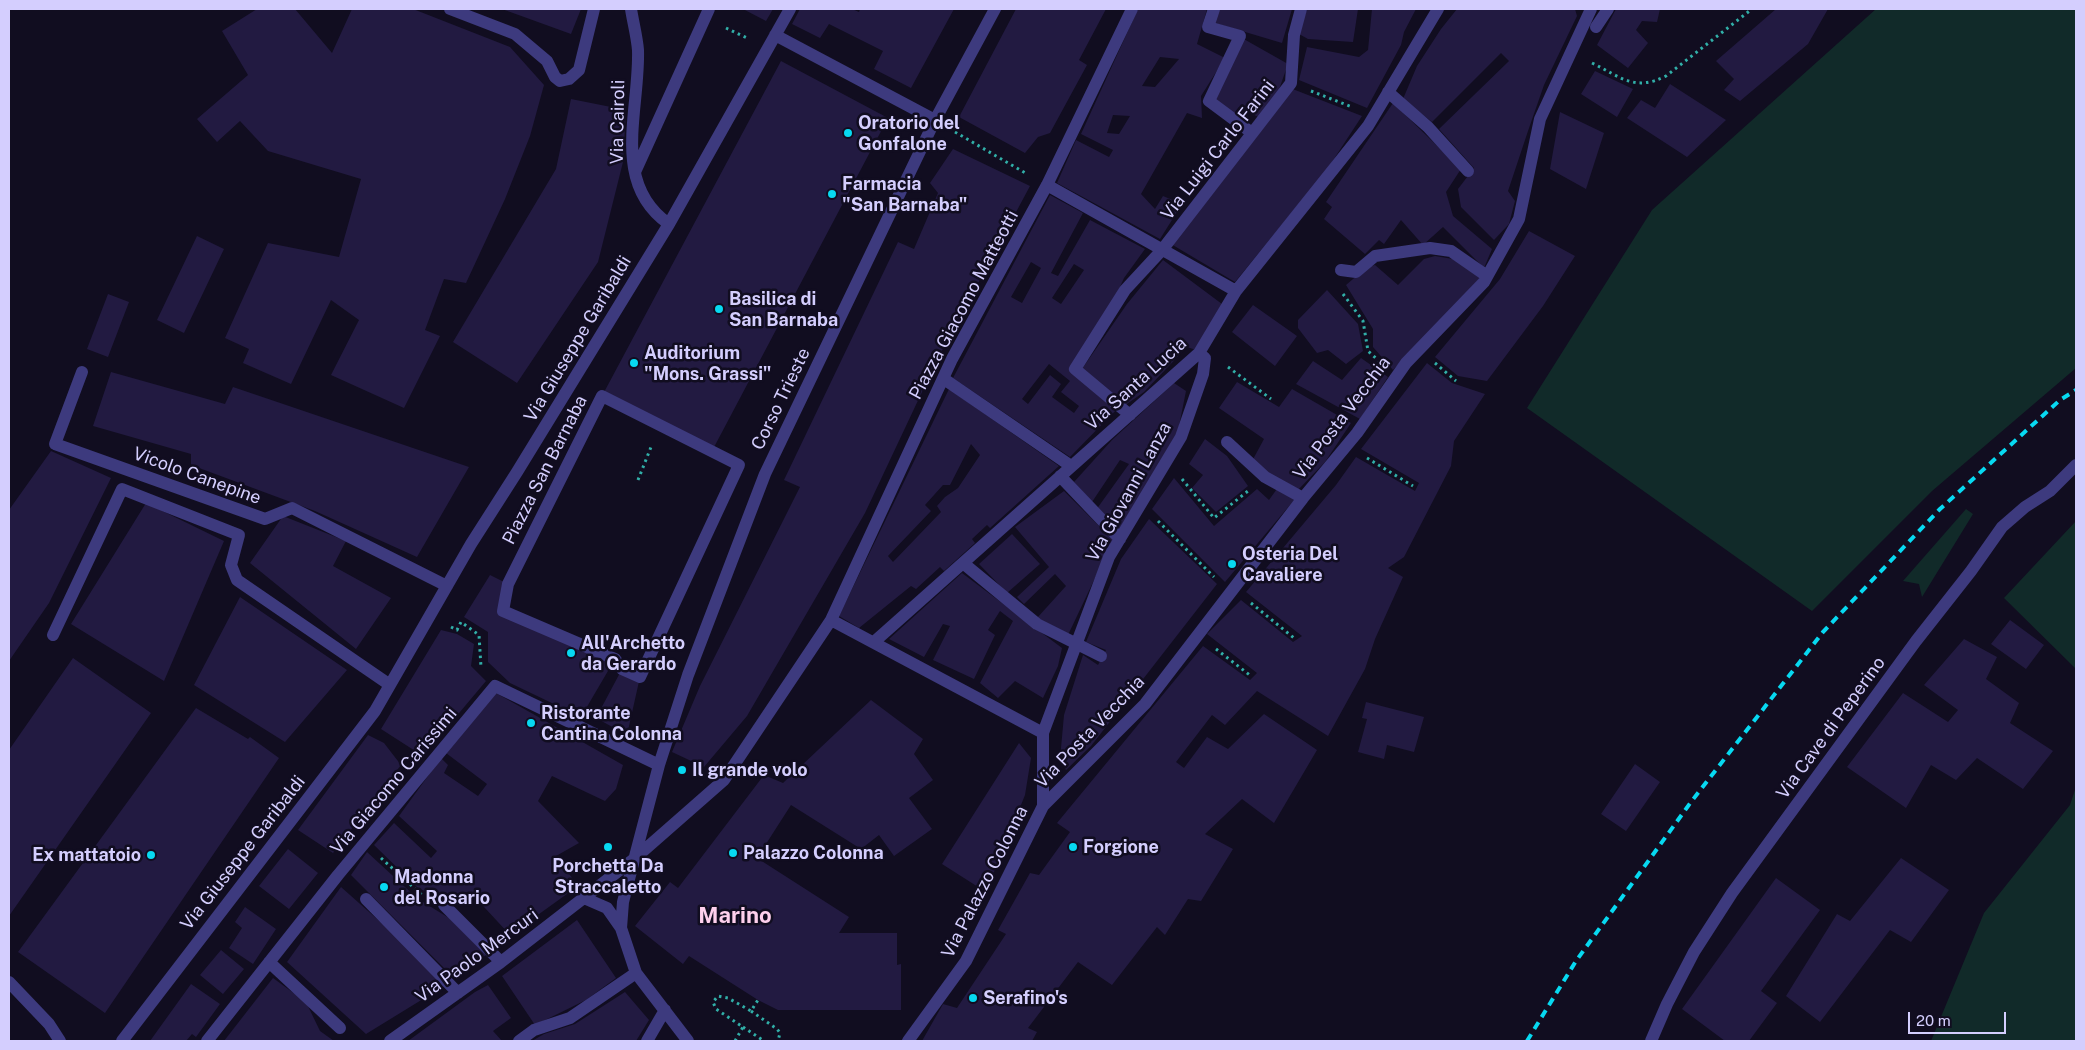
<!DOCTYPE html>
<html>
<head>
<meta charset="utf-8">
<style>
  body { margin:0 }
  #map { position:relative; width:2085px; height:1050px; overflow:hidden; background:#110d20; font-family:"Public Sans",sans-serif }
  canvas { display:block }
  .frame { position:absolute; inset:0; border:10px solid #d4cefe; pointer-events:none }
  .scale { position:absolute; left:1908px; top:1012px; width:98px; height:22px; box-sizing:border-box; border:2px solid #d4cefe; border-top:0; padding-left:6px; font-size:15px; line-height:18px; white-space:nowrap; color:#d4cefe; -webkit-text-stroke:4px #110d20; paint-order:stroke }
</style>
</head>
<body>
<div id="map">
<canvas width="2085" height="1050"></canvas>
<div class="frame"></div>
<div class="scale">20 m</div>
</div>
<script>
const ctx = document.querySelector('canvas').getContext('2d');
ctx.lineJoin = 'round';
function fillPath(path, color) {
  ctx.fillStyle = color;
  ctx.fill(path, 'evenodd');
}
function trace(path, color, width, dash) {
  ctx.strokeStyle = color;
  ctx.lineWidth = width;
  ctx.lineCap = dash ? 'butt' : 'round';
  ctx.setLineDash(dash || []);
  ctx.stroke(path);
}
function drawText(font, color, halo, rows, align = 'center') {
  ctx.font = font + ' "Public Sans",sans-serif';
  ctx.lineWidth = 5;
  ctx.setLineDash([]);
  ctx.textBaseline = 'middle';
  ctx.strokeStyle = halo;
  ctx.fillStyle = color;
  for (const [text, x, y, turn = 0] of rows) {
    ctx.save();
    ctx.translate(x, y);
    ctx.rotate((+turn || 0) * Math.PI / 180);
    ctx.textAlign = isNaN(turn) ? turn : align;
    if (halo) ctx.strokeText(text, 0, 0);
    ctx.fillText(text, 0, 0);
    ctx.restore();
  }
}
const green = new Path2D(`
  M1876,9H2076V368L1932,491L1812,611L1527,408L1652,210Z
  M1966,509L1973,514L1922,597L1919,584L1903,581Z
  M2076,521V669L2004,598Z
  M2076,787V1041H1931L1984,913L2070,805Z`);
const building = new Path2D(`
  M257,9H295L332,53L352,9H413L510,47L544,85L530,136L505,199L466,283L444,279L425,330L440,336L404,408L331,375L359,320L331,300L291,384L243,363L249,349L225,338L268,243L339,257L361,179L268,151L240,121L217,142L197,119L248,75L222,31Z
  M502,9H581L571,34Z
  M743,9H773L766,21Z
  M800,9H852L859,12L860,9H954L911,88L874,69L883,51L829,24L820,38L792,24Z
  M1016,9H1106L1079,60L1087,65L1050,133L1038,137L1025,153L959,117Z
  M1138,9H1207L1197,44L1225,58L1201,96L1202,118L1187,113L1141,194L1155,209L1163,196L1182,204L1160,239L1057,183L1076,140L1109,157L1113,150L1081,134ZM1160,57L1179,59L1155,87L1142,86ZM1113,115L1130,116L1119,134L1107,133Z
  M1219,9H1292L1282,43L1215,23Z
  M1307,9H1358L1353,42L1308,39L1299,34Z
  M1372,9H1416L1404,32L1401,45L1367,108L1299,80L1307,47L1359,57L1368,50Z
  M1457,9H1575L1577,16L1544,85L1528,131L1508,191L1515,201L1509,224L1494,240L1461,207L1458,189L1474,168L1439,129L1509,61L1501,53L1432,122L1403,99L1417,66L1441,29Z
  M1616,9H1660L1657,22L1642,21L1636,30L1648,43L1628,68L1597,45Z
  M1776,9H1828L1808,44L1740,101L1724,90L1734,79L1716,61Z
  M1242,38L1288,64L1275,101L1260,118L1239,107L1233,115L1212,99Z
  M781,61L888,118L712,451L602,396Z
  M1595,71L1633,89L1617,117L1581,94Z
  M1670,84L1726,120L1687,157L1627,118L1641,100L1655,108Z
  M1290,88L1362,116L1328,168L1235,282L1171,244Z
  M571,99L626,110L623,162L598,262L517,383L453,342L556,169Z
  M1393,103L1461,169L1446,192L1453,216L1492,249L1484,268L1443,227L1423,245L1401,220L1384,244L1379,240L1365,254L1324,219L1332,207L1326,202Z
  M1560,112L1604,133L1586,189L1550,169Z
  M953,149L1030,186L938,358L865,513L747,716L704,767L672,752L700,686L800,487L784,480L898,242L914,249L938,193L930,183Z
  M1050,195L1083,213L1051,273L1058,276L1090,220L1145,249L1124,278L1116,296L1069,370L1117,409L1070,457L953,378ZM1031,262L1041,268L1022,303L1011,297ZM1074,264L1084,270L1061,304L1052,298ZM1049,364L1070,381L1061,392L1079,406L1074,413L1052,397L1061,384L1050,375L1028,404L1022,399Z
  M1529,231L1575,256L1543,306L1487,381L1458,376L1435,357L1500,279Z
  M197,236L224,249L184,333L157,320Z
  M1435,256L1453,259L1481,277L1393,370L1373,347V329L1346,285L1367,267L1375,265L1398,285L1424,259Z
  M1163,260L1222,304L1196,350L1187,347L1144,392L1124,406L1082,369L1127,304Z
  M1327,290L1358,324L1363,351L1346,364L1328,350L1317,353L1298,328V320Z
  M108,294L129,302L108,357L87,349Z
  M1253,305L1297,336L1275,366L1232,332Z
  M1361,358L1388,377L1360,419L1296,384L1313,361L1342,380Z
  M1427,363L1452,383L1485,394L1454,441L1451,466L1404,557L1388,568L1403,577L1375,639L1365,669L1328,736L1257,691L1225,725L1212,715L1176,762L1184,768L1207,737L1228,749L1264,714L1317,750L1274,823L1242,799L1205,834L1233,849L1201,901L1188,899L1165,935L1157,927L1112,985L1078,962L1028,1028L1037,1032L1032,1041H922L943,1004L957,1008L1006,934L998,930L1030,873L1039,875L1070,832L1057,823L1203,646L1250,680L1257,673L1207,634L1241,600L1293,642L1302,636L1246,592L1336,485L1356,457L1415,491L1419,483L1361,449Z
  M111,372L225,404L233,387L469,467L417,557L315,511L191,465V454L93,426Z
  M1237,382L1279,407L1292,389L1351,423L1325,462L1297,491L1251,463L1264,439L1219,408Z
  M1174,383L1186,391L1177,436L1118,531L1096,510L1129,464L1120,460L1092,502L1074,482L1112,440Z
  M949,389L1059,466L990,528L987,525L972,539L975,543L944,571L940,567L916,589L911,586L859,628L839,616ZM971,444L980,455L958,488L945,497L937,506L941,512L893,562L888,556L931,511L925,505L943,485H950Z
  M1205,439L1227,456L1248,486L1216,512L1192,488L1203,475L1189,464Z
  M51,451L111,478L49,603L9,661V510Z
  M1174,478L1214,526L1257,489L1269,500L1279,486L1295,499L1225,582L1152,509Z
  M1064,491L1113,540L1068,635L1037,618L1066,586L1055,574L1024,604L1017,597L1049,567L1015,527Z
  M146,503L224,541L164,681L71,624Z
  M283,516L346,541L333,566L391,598L356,649L250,563Z
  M1149,519L1217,584L1091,746L1066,770L1060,759L1064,715L1083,655L1098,665L1106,650L1086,642L1121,559Z
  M1012,534L1040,564L1007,593L979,564Z
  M962,573L1062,648L1058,666L1043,698L1015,681L998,698L980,683L1013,621L1000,611L988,630L995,635L974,679L933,660L950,626L943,624L924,657L889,639Z
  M490,575L508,584L503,611L615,659L581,717L510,683L488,662V632L464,617Z
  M240,597L347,670L285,742L194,685Z
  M2010,620L2044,645L2026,669L1991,644Z
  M441,630L457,634L474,644L471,666L486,681L423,756L381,729Z
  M1964,639L1997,657L1986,679L2019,703L2010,723L2053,751L2023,789L1977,758L1956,780L1931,765L1906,808L1847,767L1903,693L1948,722L1958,710L1924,685Z
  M73,658L151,713L9,916V750Z
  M622,669L640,677L627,735L596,718Z
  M496,693L623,765L616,789L605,801L552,776L538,801L579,843L556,856L578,886L510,935L472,894L456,905L418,888L374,845L394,823L431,858L437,851L399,816L441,758L448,765L444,773L478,796L487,784L446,753Z
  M871,700L923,739L914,754L933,780L909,798L932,829L894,856L879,835L861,849L791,805L757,858L849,917L839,933H897V965L901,964V1010H778L758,1000L689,956L683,964L635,926L670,882L678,888L764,775L783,783Z
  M1366,702L1424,717L1414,752L1387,745L1384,759L1358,752L1367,719L1362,718Z
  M196,708L248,739L250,737L279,758L105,1013L18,952Z
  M368,735L384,743L401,765L333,853L298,830Z
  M1019,743L1031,758L1025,795L986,892L942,864Z
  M1635,764L1660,782L1626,831L1601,814Z
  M288,849L318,873L289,909L259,886Z
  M367,852L418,899L449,918L486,955L454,978L351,875Z
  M1901,858L1949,890L1911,942L1890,930L1820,1022L1786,996L1837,914L1850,921Z
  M1776,878L1820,910L1761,991L1777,1003L1749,1041H1725L1682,1009Z
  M341,887L449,983L366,1034L287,962Z
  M245,907L276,929L253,964L229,948L242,928L235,922Z
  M577,920L616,978L586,1000L535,1025L502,976Z
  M221,950L244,969L223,994L200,975Z
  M273,978L306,1002L320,1031L334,1041H224Z
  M191,984L220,1004L196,1037L192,1034L186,1041H150Z
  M488,985L511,1018L493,1031L502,1041H408L475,992Z
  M625,992L649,1020L636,1041H532L544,1034L575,1024Z`);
const path = new Path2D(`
  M726,28L747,38
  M1592,63C1621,77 1634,92 1666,76L1752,9
  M1311,91L1352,107
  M955,132L1027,174
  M1343,294L1363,321L1368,351L1379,361
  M1435,363L1456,381
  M1228,367L1271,399
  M1367,458L1413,486
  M1182,479L1214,518L1248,491
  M638,480L651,447
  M1158,521L1214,577
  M1251,603L1294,638
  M451,627L457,630L461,622L479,635L481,667
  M1216,649L1251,676
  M381,858L423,896
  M751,1011L777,1029L780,1033L778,1041
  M743,1027L764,1041
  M735,1041L743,1027L716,1009L713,1002L718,996L728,998L751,1011L758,1000`);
const minor = new Path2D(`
  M450,9L515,34L547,61L555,77L560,81L569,79L579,70L594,9
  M631,9C633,22 637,37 638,50C640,110 610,183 669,224
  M1214,9L1208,27L1240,36L1209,101L1252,133
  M1596,27L1608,9
  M775,35L935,120
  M1388,92L1428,127L1468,171
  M635,172L709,9
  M1047,185L1236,291
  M1341,270L1356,272L1375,256L1430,248L1451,251L1487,276
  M82,372L55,444L265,519L292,508L447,586
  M944,379L1071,466
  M602,396L739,465L640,677L622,669L615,659L503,611L508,584Z
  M1130,415L1075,369L1125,290L1162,250L1291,83L1294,35L1301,9
  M1227,442L1265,477L1303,498
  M1060,476L1120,539
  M963,563L1037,624L1101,656
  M831,620L1043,733V806L966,961L908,1041
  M53,635L122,489L239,535L231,565L237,580L390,685
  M874,642L1199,353L1236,291L1368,126L1438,9
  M1043,733L1109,557L1181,437L1203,374L1205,358L1199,353
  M1043,806L1145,704L1303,498L1357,433L1406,363L1484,282L1519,219L1540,119L1591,9
  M584,898L607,908L621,928
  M366,899L458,993
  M444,905L501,962
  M269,962L340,1028
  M9,982L49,1024L60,1041
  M122,1041L375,711L471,544L517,472L669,224L790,9
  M207,1041L338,875L495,686L659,765
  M390,1041L501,962L634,859L724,780L831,620L952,359L1047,185L1132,9
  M519,1041L534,1030L570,1018L636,973
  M647,1041L665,1010
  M688,1041L636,973L621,928L623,902L659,765L688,675L765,474L935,120L995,9
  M1651,1041L1667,1004L1694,952L1732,893L1916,641L1971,571L2002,527L2025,507L2050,491L2076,465`);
const rail = new Path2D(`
  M1527,1041L1576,961L1691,802L1823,632L1940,509L2060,400L2076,390`);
const markers = [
  [848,133,5,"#07d9f1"],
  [832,194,5,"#07d9f1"],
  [719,309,5,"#07d9f1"],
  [634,363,5,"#07d9f1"],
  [1232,564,5,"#07d9f1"],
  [571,653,5,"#07d9f1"],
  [531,723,5,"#07d9f1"],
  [682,770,5,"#07d9f1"],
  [608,847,5,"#07d9f1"],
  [1073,847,5,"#07d9f1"],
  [733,853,5,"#07d9f1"],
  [151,855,5,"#07d9f1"],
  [384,887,5,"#07d9f1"],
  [973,998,5,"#07d9f1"]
];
const streetNames = [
  ["Via Cairoli",618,122,-89],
  ["Via Luigi Carlo Farini",1218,150,-52],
  ["Piazza Giacomo Matteotti",964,305,-62],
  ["Via Giuseppe Garibaldi",578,339,-59],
  ["Via Santa Lucia",1136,384,-42],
  ["Corso Trieste",781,399,-64],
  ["Via Posta Vecchia",1342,418,-53],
  ["Piazza San Barnaba",545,470,-63],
  ["Vicolo Canepine",197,476,20],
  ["Via Giovanni Lanza",1129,492,-61],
  ["Via Cave di Peperino",1831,728,-54],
  ["Via Posta Vecchia",1090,732,-46],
  ["Via Giacomo Carissimi",394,781,-50],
  ["Via Giuseppe Garibaldi",243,853,-52],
  ["Via Palazzo Colonna",985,882,-63],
  ["Via Paolo Mercuri",477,956,-36]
];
const poiNames = [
  ["Oratorio del",858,123],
  ["Gonfalone",858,144],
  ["Farmacia",842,184],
  ["\"San Barnaba\"",842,205],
  ["Basilica di",729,299],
  ["San Barnaba",729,320],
  ["Auditorium",644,353],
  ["\"Mons. Grassi\"",644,374],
  ["Osteria Del",1242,554],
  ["Cavaliere",1242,575],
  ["All'Archetto",581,643],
  ["da Gerardo",581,664],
  ["Ristorante",541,713],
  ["Cantina Colonna",541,734],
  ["Il grande volo",692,770],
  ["Forgione",1083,847],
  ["Palazzo Colonna",743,853],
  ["Ex mattatoio",141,855,"right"],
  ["Porchetta Da",608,866,"center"],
  ["Straccaletto",608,887,"center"],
  ["Madonna",394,877],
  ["del Rosario",394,898],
  ["Serafino's",983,998]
];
const districtNames = [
  ["Marino",735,916]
];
fillPath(green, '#112a29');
fillPath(building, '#221a41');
trace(path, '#31afa8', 3, [2.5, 4]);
trace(minor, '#3d3a7e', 12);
trace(rail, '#07d9f1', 4, [8, 6]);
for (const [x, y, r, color] of markers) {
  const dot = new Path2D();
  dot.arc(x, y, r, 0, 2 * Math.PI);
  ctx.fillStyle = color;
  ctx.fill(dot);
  trace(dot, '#110d20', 2);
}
drawText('18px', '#d4cefe', '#110d20', streetNames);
drawText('bold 18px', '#d4cefe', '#110d20', poiNames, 'left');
drawText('bold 22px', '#fed0ed', '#110d20', districtNames);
</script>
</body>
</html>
